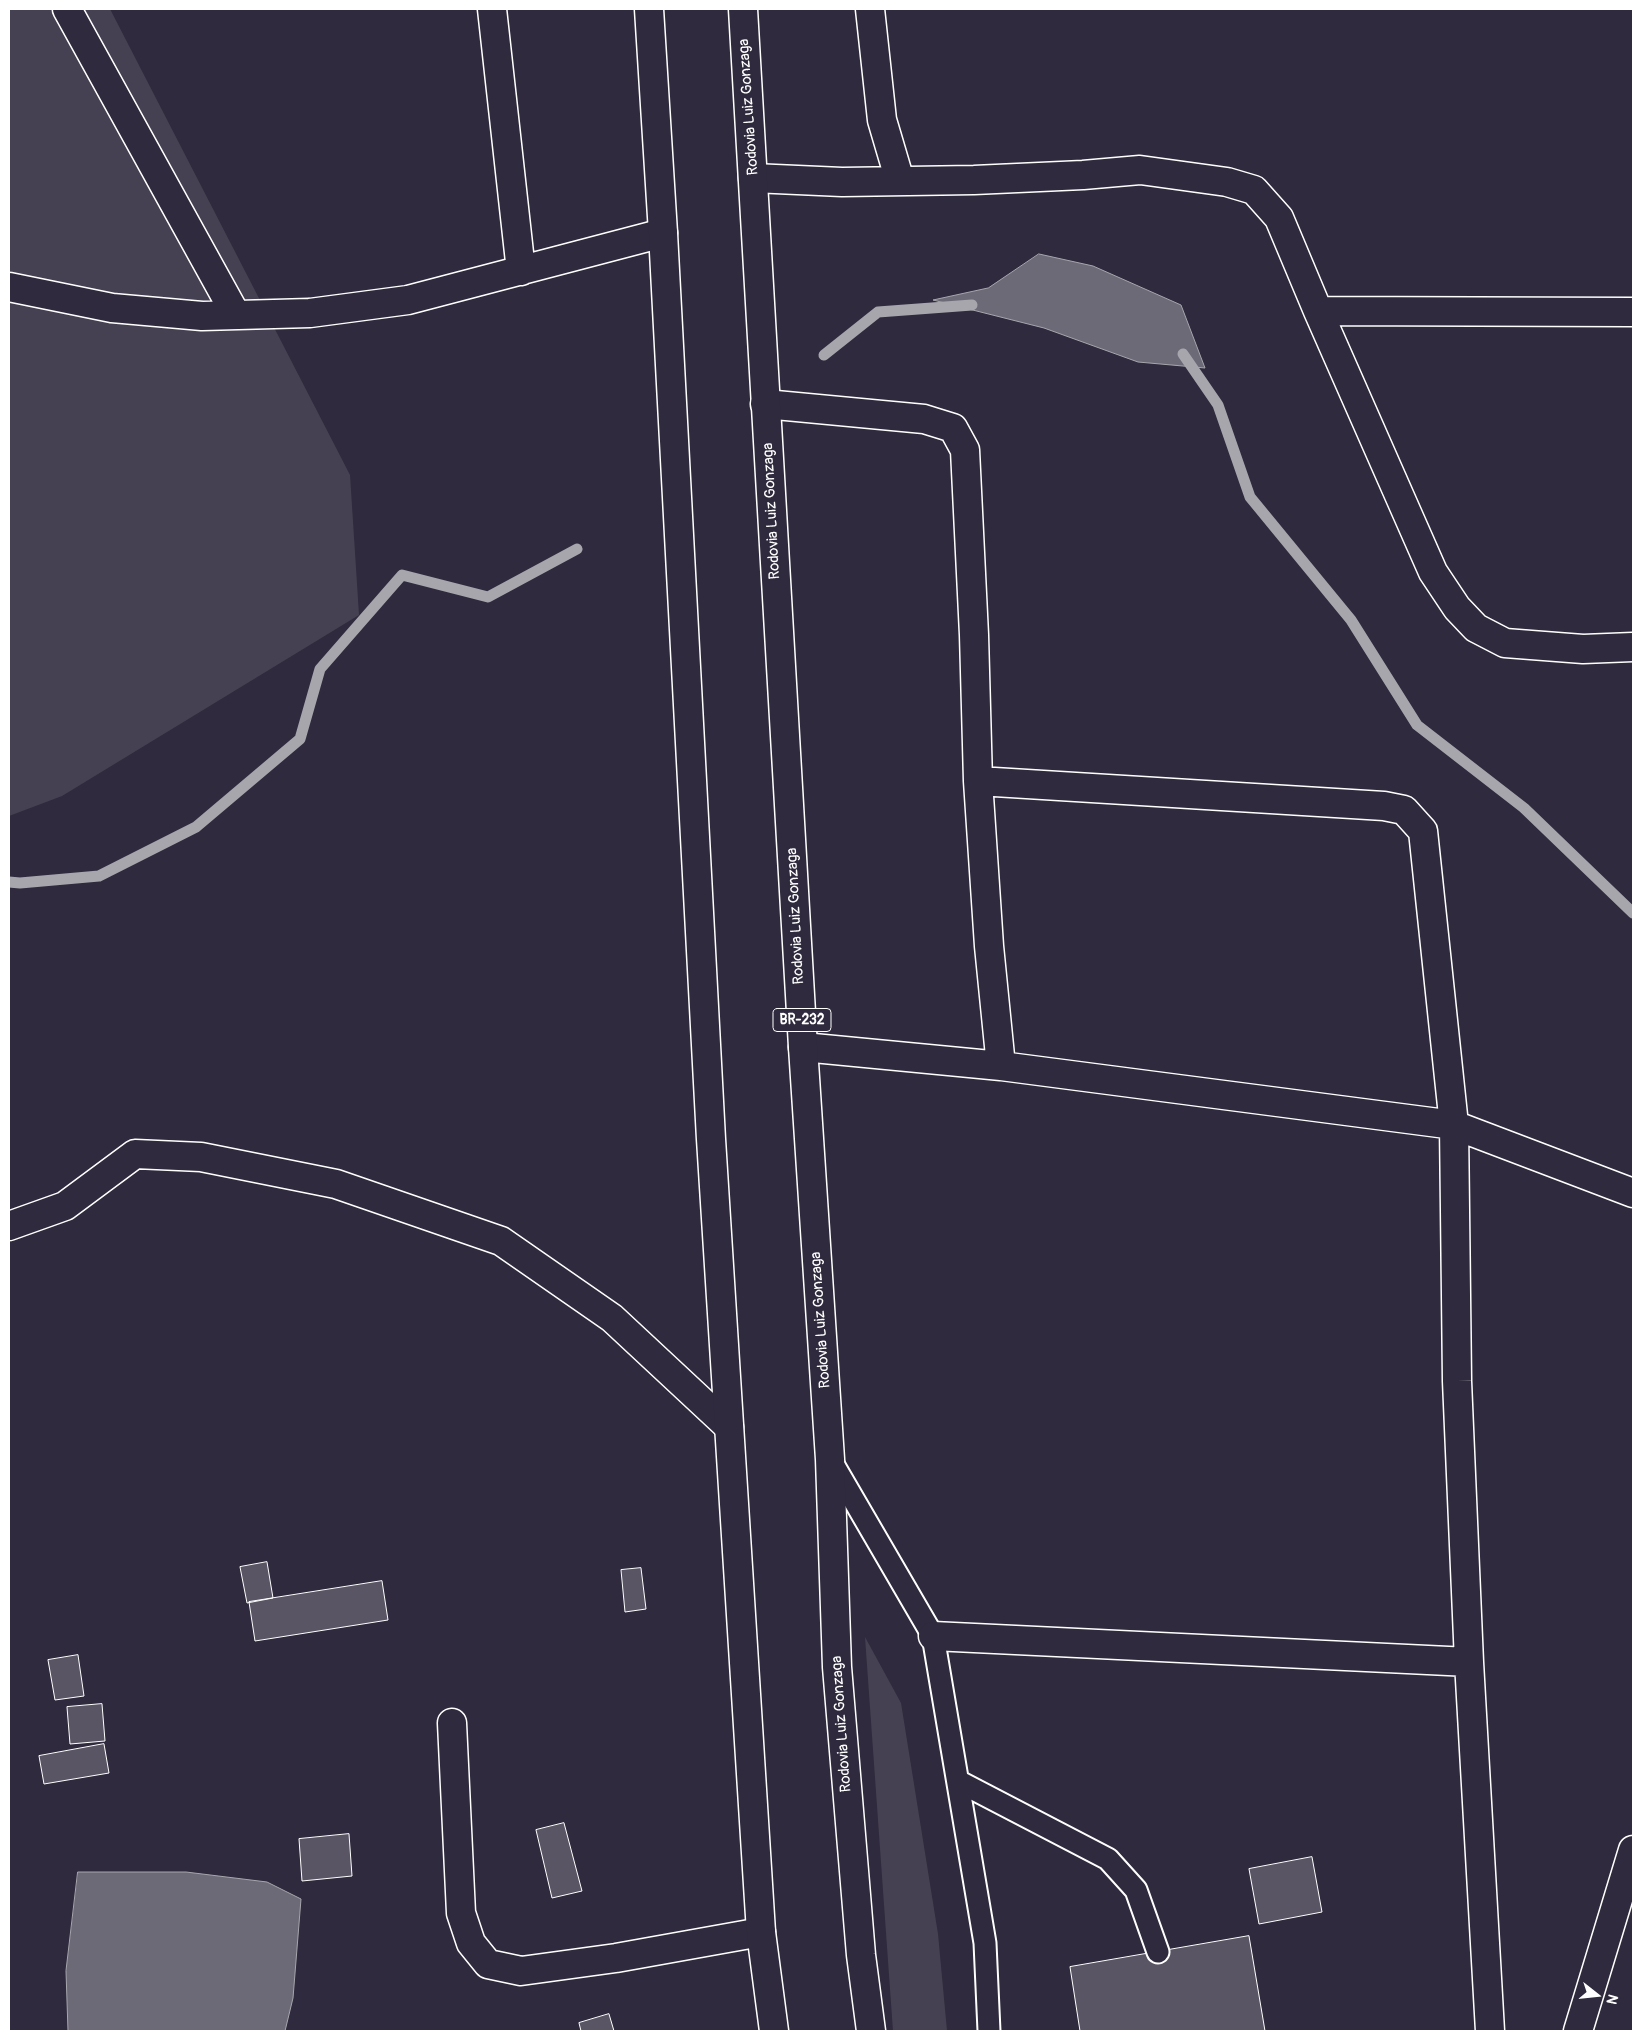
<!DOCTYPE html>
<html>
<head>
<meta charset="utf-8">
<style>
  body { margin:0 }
  #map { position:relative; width:1642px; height:2040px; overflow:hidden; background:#2f2a3d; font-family:Pangolin,sans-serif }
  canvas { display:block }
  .frame { position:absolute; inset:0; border:10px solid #fff; pointer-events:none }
  .north { position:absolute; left:1572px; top:1970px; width:50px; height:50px; -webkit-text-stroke:4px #2f2a3d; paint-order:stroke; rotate:106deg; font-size:14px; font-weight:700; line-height:20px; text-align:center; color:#fff }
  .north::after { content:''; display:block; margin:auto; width:18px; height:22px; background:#fff; clip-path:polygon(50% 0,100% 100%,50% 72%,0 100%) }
</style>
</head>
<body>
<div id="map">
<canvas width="1642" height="2040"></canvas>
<div class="frame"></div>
<div class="north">N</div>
</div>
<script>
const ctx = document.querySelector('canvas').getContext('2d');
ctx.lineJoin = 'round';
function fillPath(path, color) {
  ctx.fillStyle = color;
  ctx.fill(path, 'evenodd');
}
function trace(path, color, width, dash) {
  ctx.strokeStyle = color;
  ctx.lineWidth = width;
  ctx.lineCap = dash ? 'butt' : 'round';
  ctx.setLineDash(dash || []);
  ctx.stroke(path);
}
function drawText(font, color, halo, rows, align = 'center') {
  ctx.font = font + ' Pangolin,sans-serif';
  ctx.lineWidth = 4;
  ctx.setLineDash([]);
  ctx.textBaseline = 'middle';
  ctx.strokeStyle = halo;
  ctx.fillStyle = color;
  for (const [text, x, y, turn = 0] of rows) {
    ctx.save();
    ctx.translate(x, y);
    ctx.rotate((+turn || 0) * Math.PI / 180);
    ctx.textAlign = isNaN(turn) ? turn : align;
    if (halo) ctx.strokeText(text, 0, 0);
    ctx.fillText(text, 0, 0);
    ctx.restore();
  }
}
const green = new Path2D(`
  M9,9H110L350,475L359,615L62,796L9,816Z
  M865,1637L901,1703L938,1934L947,2031H893Z`);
const water = new Path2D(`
  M1039,254L1093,266L1181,305L1205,368L1138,362L1044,328L933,300L988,288Z
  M78,1872H186L267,1882L301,1899L293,1998L285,2031H68L66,1971Z`);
const stream = new Path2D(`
  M1183,354L1218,405L1250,497L1351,620L1417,725L1524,808L1633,913
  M824,355L878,312L972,305
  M9,882L20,883L99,876L196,827L300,739L320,669L402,575L488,597L577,549`);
const building = new Path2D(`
  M267,1562L273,1598L247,1603L240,1567Z
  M641,1568L646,1609L625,1612L621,1570Z
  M382,1581L388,1620L255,1641L249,1602Z
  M78,1655L84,1696L55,1700L48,1660Z
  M102,1704L105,1741L70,1744L67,1707Z
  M104,1744L109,1773L44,1784L39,1756Z
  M564,1823L582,1891L552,1898L536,1830Z
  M349,1834L352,1876L302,1881L299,1839Z
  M1312,1857L1322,1912L1259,1924L1249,1869Z
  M1249,1936L1265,2031H1080L1070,1967Z
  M609,2014L614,2031H581L579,2023Z`);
const lane = new Path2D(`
  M830,1459L933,1636L985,1943L989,2031
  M958,1781L1108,1859L1136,1890L1158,1952`);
const street = new Path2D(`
  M67,9L236,315
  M492,9L521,271
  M870,9L882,120L900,181
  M753,178L842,182L974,180L1083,175L1140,170L1227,182L1254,190L1279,218L1318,311L1433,572L1457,608L1476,628L1505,643L1583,649L1633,647
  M9,287L112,308L202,316L310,313L408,300L663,233
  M1318,311L1633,312
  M765,404L924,419L953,428L965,450L974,635L978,781L989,946L1001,1066
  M978,781L1384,806L1404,810L1423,831L1454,1125L1457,1381L1469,1662L1490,2031
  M803,1047L1001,1066L1454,1125L1633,1193
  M9,1226L65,1206L135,1154L201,1157L336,1184L501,1241L612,1318L729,1427
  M933,1636L1469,1662
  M452,1723L461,1913L471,1943L488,1964L521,1971L616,1958L761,1932
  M1578,2031L1633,1850`);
const highway = new Path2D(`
  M649,9L663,233L711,1139L761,1932L774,2031
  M743,9L803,1047L830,1459L837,1667L861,1955L871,2031`);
const shields = [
  [802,1020,58]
];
const shieldNames = [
  ["BR-232",802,1020]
];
const streetNames = [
  ["Rodovia Luiz Gonzaga",749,107,-94],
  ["Rodovia Luiz Gonzaga",772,511,-93],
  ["Rodovia Luiz Gonzaga",796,916,-93],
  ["Rodovia Luiz Gonzaga",821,1320,-94],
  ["Rodovia Luiz Gonzaga",842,1724,-94]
];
fillPath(green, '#464152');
fillPath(water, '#6d6a77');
trace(water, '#a7a6ad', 1);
trace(stream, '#a7a6ad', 11);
fillPath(building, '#595564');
trace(building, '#fff', 1);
trace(lane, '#fff', 25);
trace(street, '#fff', 31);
trace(highway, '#fff', 31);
trace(lane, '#2f2a3d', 21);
trace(street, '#2f2a3d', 28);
trace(highway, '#2f2a3d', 28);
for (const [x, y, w] of shields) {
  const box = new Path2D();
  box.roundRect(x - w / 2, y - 11.5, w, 23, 4);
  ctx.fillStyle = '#2f2a3d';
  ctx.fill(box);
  trace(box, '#fff', 1);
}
drawText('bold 14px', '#fff', null, shieldNames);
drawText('15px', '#fff', '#2f2a3d', streetNames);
</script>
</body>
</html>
